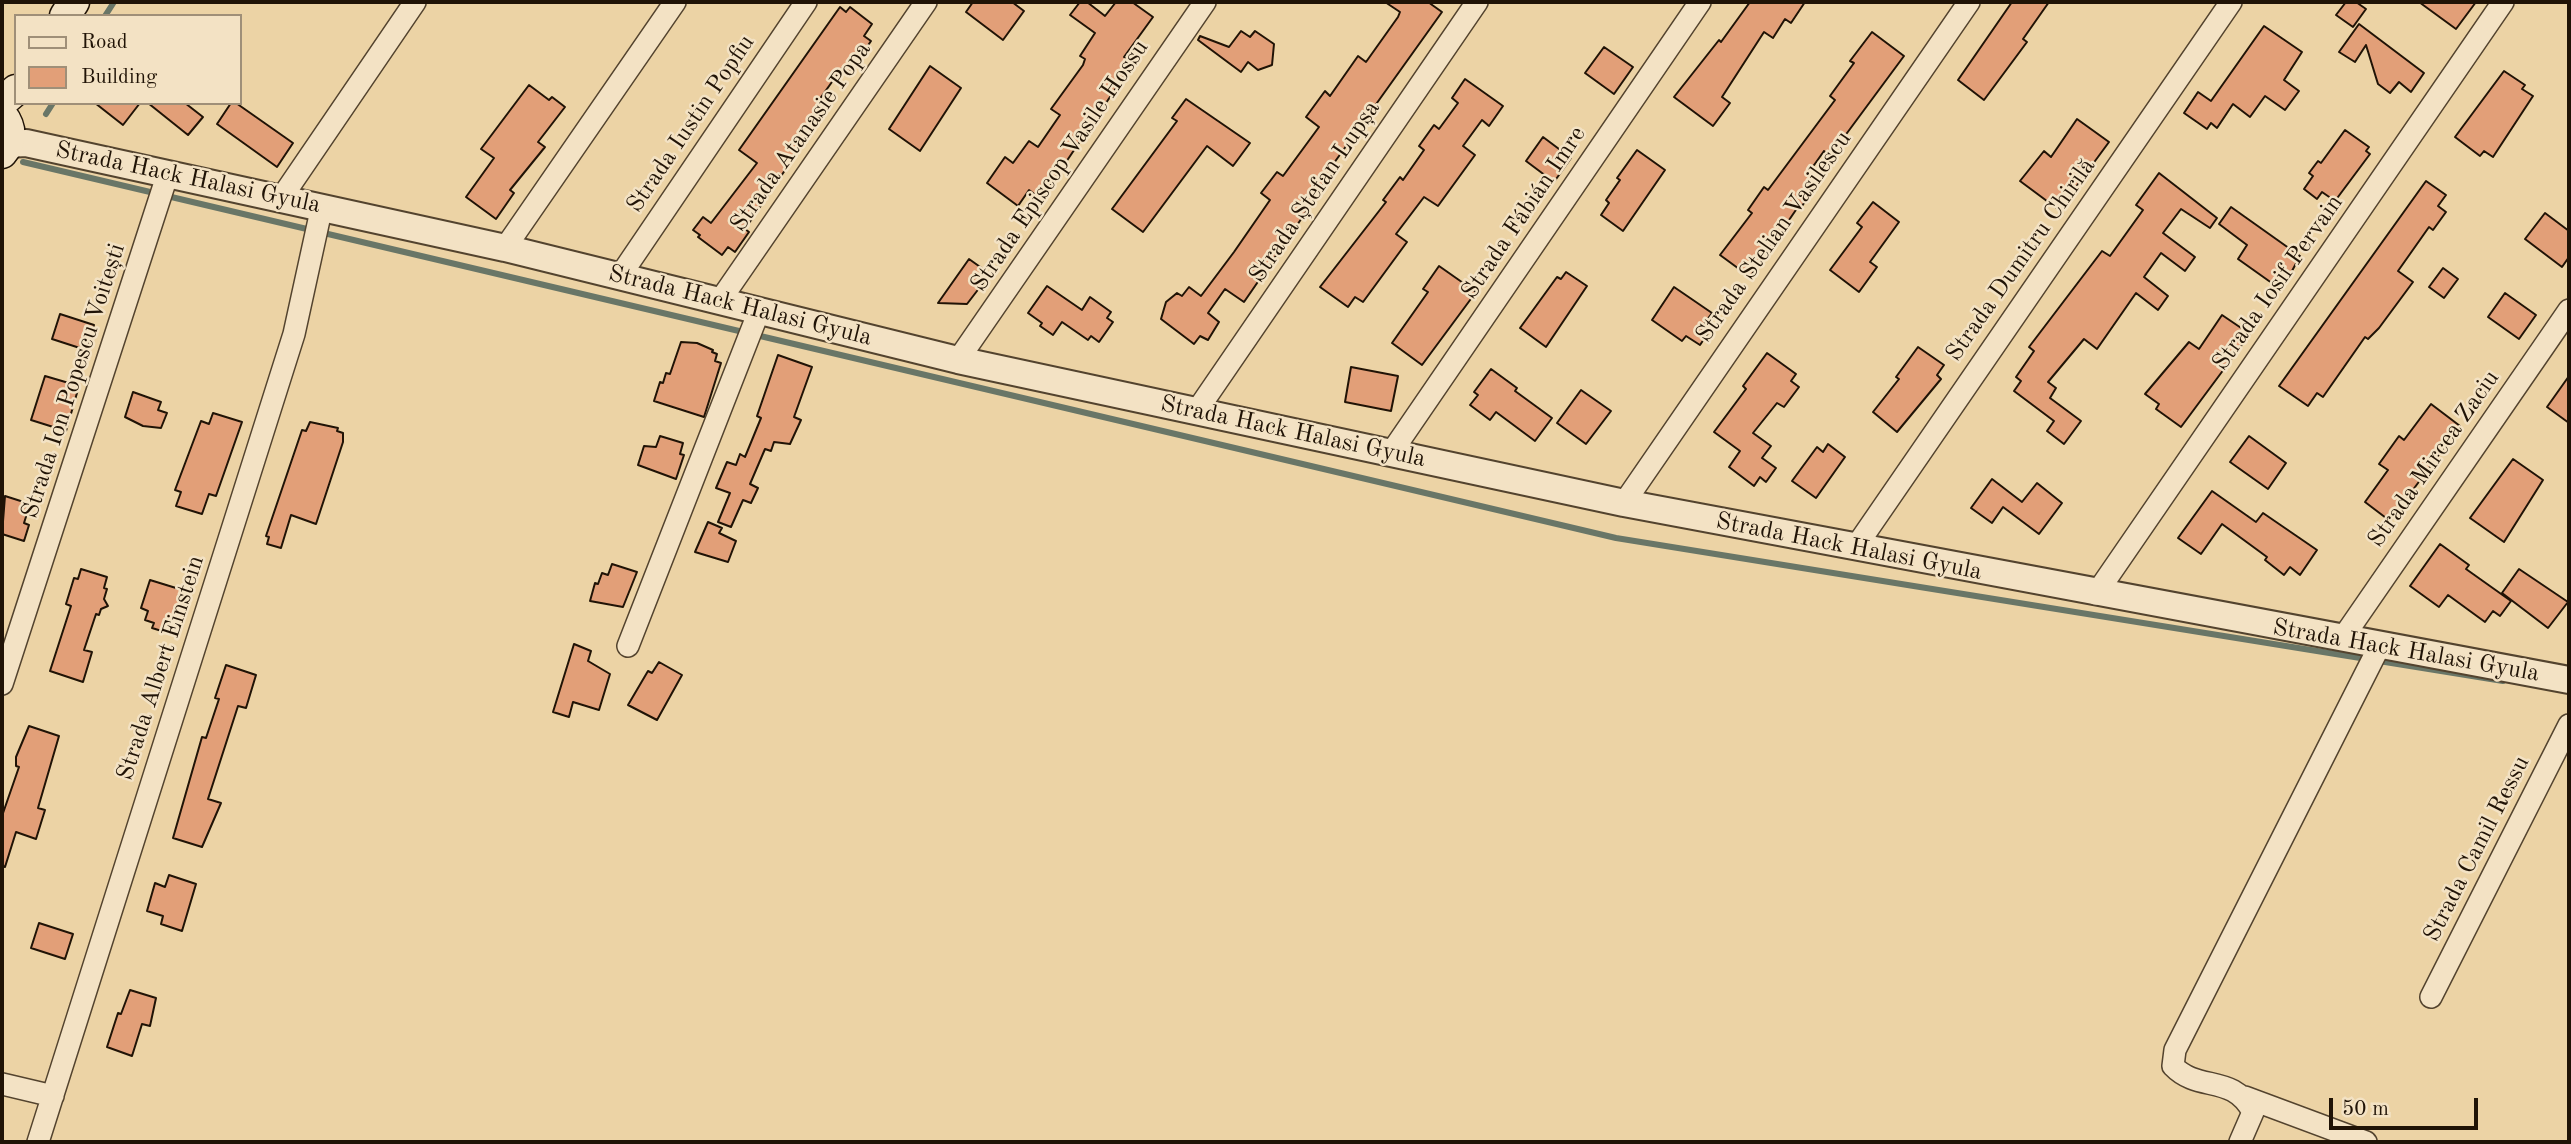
<!DOCTYPE html>
<html>
<head>
<meta charset="utf-8">
<style>
  body { margin:0 }
  #map { position:relative; width:2571px; height:1144px; overflow:hidden; background:#ecd3a5; font-family:"Old Standard TT",serif }
  canvas { display:block }
  .frame { position:absolute; inset:0; border:4px solid #201306; pointer-events:none }
  .legend { position:absolute; left:14px; top:14px; width:228px; height:91px; box-sizing:border-box; background:#f3e2c4; border:2px solid #9f8f78; margin:0; padding:9px 12px; list-style:none; font-size:21px; color:#201306 }
  .legend li { display:flex; align-items:center; gap:14px; height:35px }
  .legend b { width:35px; border:2px solid #9f8f78 }
  .scale { position:absolute; left:2329px; top:1098px; width:149px; height:32px; box-sizing:border-box; border:4px solid #201306; border-top:0; padding-left:9px; font-size:21px; line-height:24px; white-space:nowrap; color:#201306; -webkit-text-stroke:5px #f3e2c4; paint-order:stroke }
</style>
</head>
<body>
<div id="map">
<canvas width="2571" height="1144"></canvas>
<div class="frame"></div>
<ul class="legend">
<li><b style="height:9px;background:#f3e2c4"></b>Road</li>
<li><b style="height:19px;background:#e29f78"></b>Building</li>
</ul>
<div class="scale">50 m</div>
</div>
<script>
const ctx = document.querySelector('canvas').getContext('2d');
ctx.lineJoin = 'round';
function trace(path, color, width, dash) {
  ctx.strokeStyle = color;
  ctx.lineWidth = width;
  ctx.lineCap = dash ? 'butt' : 'round';
  ctx.setLineDash(dash || []);
  ctx.stroke(path);
}
function fillPath(path, color) {
  ctx.fillStyle = color;
  ctx.fill(path, 'evenodd');
}
function drawText(font, color, halo, rows, align = 'center') {
  ctx.font = font + ' "Old Standard TT",serif';
  ctx.lineWidth = 5;
  ctx.setLineDash([]);
  ctx.textBaseline = 'middle';
  ctx.strokeStyle = halo;
  ctx.fillStyle = color;
  for (const [text, x, y, turn = 0] of rows) {
    ctx.save();
    ctx.translate(x, y);
    ctx.rotate((+turn || 0) * Math.PI / 180);
    ctx.textAlign = isNaN(turn) ? turn : align;
    if (halo) ctx.strokeText(text, 0, 0);
    ctx.fillText(text, 0, 0);
    ctx.restore();
  }
}
const stream = new Path2D(`
  M105,16L114,2
  M46,114L53,103
  M23,162L1616,538L2503,681`);
const building = new Path2D(`
  M973,2H1012L1024,11L1003,40L966,12Z
  M1080,2H1087L1105,16L1116,2H1132L1153,17L1124,57L1133,63L1041,199L1029,190L1018,206L987,183L1005,157L1013,163L1029,141L1038,147L1060,115L1051,109L1083,65L1085,59L1080,56L1095,33L1070,15Z
  M1385,2H1428L1442,12L1334,163L1337,166L1313,198L1315,199L1244,302L1225,289L1208,313L1219,322L1208,340L1200,336L1194,344L1161,319L1166,302L1177,293L1182,296L1189,287L1201,296L1234,252L1270,200L1261,193L1277,172L1283,176L1319,127L1306,117L1325,91L1330,96L1358,56L1366,62L1398,17L1400,12Z
  M1750,2H1805L1791,23L1785,19L1773,38L1764,32L1722,97L1730,103L1713,126L1674,97L1719,40L1721,42Z
  M2012,2H2049L2023,39L2027,42L1984,100L1958,80Z
  M2346,2H2356L2366,9L2353,27L2336,15Z
  M2419,2H2476L2456,29Z
  M840,7L846,12L850,7L872,24L864,36L871,41L849,73L842,68L819,100L828,107L745,229L749,232L735,252L728,247L722,255L698,237L700,235L693,230L703,217L711,223L757,163L739,150Z
  M2359,24L2424,73L2411,92L2399,82L2390,93L2378,84L2366,45L2355,62L2339,52Z
  M2264,26L2302,52L2284,80L2299,91L2285,110L2265,96L2250,117L2233,104L2217,128L2211,123L2207,129L2184,113L2198,92L2211,101Z
  M1241,31L1250,37L1255,31L1274,44L1272,65L1258,70L1248,62L1241,72L1198,40L1200,36L1229,47Z
  M1872,32L1904,56L1830,156L1824,151L1807,175L1818,183L1802,206L1800,204L1750,277L1720,255L1752,213L1748,210L1764,187L1768,190L1835,100L1830,96L1854,63L1850,61Z
  M1604,47L1633,67L1614,94L1585,73Z
  M930,66L961,88L920,151L889,129Z
  M2504,71L2525,85L2522,89L2533,96L2493,157L2484,151L2480,156L2455,137Z
  M1465,79L1503,106L1489,126L1482,120L1463,146L1475,155L1438,206L1424,197L1396,234L1407,242L1363,302L1355,297L1348,307L1320,287L1386,202L1383,200L1400,177L1403,180L1424,150L1419,146L1434,125L1439,129L1458,103L1452,98Z
  M529,85L549,100L552,97L565,107L538,142L545,147L510,190L514,193L496,219L466,197L494,158L481,149Z
  M1186,99L1250,143L1233,166L1207,146L1143,232L1112,209L1177,121L1172,118Z
  M95,103H140L123,125Z
  M148,103H185L203,117L188,135Z
  M231,103H236L293,143L277,167L217,124Z
  M2077,119L2109,142L2059,210L2020,181L2044,151L2051,157Z
  M2345,130L2369,147L2366,151L2370,154L2335,201L2322,192L2317,199L2304,189L2313,176L2309,173L2318,161L2321,163Z
  M1543,137L1571,158L1554,182L1526,161Z
  M1637,150L1665,170L1623,231L1601,215L1609,203L1606,200L1620,180L1617,178Z
  M2159,173L2217,218L2210,228L2181,209L2163,233L2195,257L2185,271L2161,253L2144,277L2168,296L2158,310L2136,293L2097,349L2084,339L2048,382L2056,388L2050,398L2081,421L2064,444L2047,431L2054,421L2014,391L2021,381L2016,377L2034,351L2029,347L2102,251L2110,256L2143,210L2136,205Z
  M2426,181L2446,195L2438,206L2446,212L2433,230L2429,227L2398,271L2413,282L2379,328L2368,339L2365,337L2323,397L2317,393L2308,406L2279,386Z
  M1873,202L1899,222L1870,262L1877,267L1859,292L1830,270L1862,227L1857,223Z
  M2231,207L2300,256L2285,284L2280,281L2276,286L2238,259L2247,245L2219,224Z
  M2545,213L2569,231V257L2562,267L2525,239Z
  M969,259L990,274L967,304L938,303Z
  M1439,266L1476,292L1422,365L1392,343L1428,292L1423,289Z
  M2443,268L2458,279L2444,298L2429,287Z
  M1566,272L1587,286L1546,347L1520,328L1557,277L1561,279Z
  M1047,286L1082,310L1090,297L1111,312L1107,318L1113,322L1099,342L1091,336L1088,340L1062,322L1053,335L1040,326L1042,323L1028,313Z
  M1674,287L1712,313L1701,328L1708,333L1700,345L1686,336L1682,341L1652,320Z
  M2505,293L2536,315L2519,339L2488,317Z
  M60,314L94,325L86,350L52,339Z
  M2222,315L2250,334L2181,427L2156,409L2159,404L2145,394L2189,342L2199,349Z
  M681,342L697,343L713,350L712,352L717,354L715,361L721,363L704,417L654,401L660,382L663,383L666,373L670,374Z
  M1918,347L1944,365L1937,375L1941,379L1897,432L1873,412L1899,379L1896,377Z
  M1767,353L1796,374L1791,381L1799,387L1784,407L1777,403L1753,433L1771,446L1762,458L1776,468L1766,482L1760,477L1754,486L1729,467L1740,451L1714,432L1746,389L1743,386Z
  M778,355L812,367L794,417L801,420L790,444L774,442L771,451L765,449L750,484L758,488L751,503L743,500L731,527L718,522L730,493L716,488L727,462L736,465L740,454L745,457L761,418L757,416Z
  M1351,367L1398,376L1391,411L1345,402Z
  M1491,369L1517,388L1515,391L1552,418L1535,441L1496,412L1490,420L1470,405L1478,395L1474,392Z
  M45,376L79,386L66,431L31,420Z
  M2569,376V423L2547,407Z
  M1581,390L1611,411L1586,444L1557,423Z
  M133,392L161,402L158,410L167,413L161,428L143,426L125,417Z
  M2431,404L2460,426L2390,521L2365,502L2388,470L2379,464L2399,436L2404,440Z
  M213,413L242,422L216,496L209,494L202,514L176,506L181,492L175,490L201,421L209,424Z
  M310,422L338,428L337,431L343,433V442L316,524L291,515L281,548L267,544L269,537L266,536L302,430L306,431Z
  M660,436L683,443L680,454L684,455L676,479L638,465L644,446L656,447Z
  M2249,436L2286,463L2268,489L2230,462Z
  M1828,444L1845,457L1816,498L1792,481L1817,447L1823,452Z
  M2513,459L2543,480L2504,542L2470,518Z
  M1992,479L2022,502L2037,483L2062,503L2039,534L2003,507L1992,523L1971,508Z
  M2212,491L2256,522L2263,513L2317,550L2300,575L2290,567L2284,575L2265,560L2267,557L2222,524L2201,554L2178,538Z
  M5,496L30,504L24,523L29,525L24,541L2,534Z
  M708,522L722,528L719,533L736,541L728,562L695,552Z
  M2440,544L2469,565L2466,569L2511,601L2500,616L2493,611L2485,622L2448,595L2439,607L2410,586Z
  M612,564L637,572L623,607L590,601L595,583L598,584L602,573L608,575Z
  M81,569L107,577L104,588L107,589L104,599L108,606L101,609L99,615L96,614L84,650L92,652L83,682L50,671L71,606L66,604L74,578L78,579Z
  M2519,569L2568,602L2548,628L2502,593Z
  M150,580L189,592L178,636L152,628L154,623L145,620L148,611L141,608Z
  M574,644L591,651L588,661L610,674L599,710L573,702L569,717L553,712Z
  M659,662L682,675L657,720L628,705L648,671L652,673Z
  M226,665L256,675L246,708L238,706L208,799L221,803L202,847L173,838L202,737L206,738L219,699L215,698Z
  M29,726L59,736L38,808L45,810L36,839L16,832L5,867L2,866V816L19,767L16,766V757Z
  M169,875L196,884L182,931L161,924L163,916L147,911L155,883L165,887Z
  M39,923L73,934L65,959L31,948Z
  M130,990L156,998L150,1026L142,1024L132,1056L107,1047L118,1013L121,1014Z`);
const minor = new Path2D(`
  M282,197L415,2
  M505,248L675,2
  M620,276L806,2
  M719,302L926,2
  M958,360L1205,2
  M1196,412L1477,2
  M1391,453L1700,2
  M1624,503L1969,2
  M1855,548L2231,2
  M2096,594L2503,2
  M2342,639L2569,310
  M628,646L759,311
  M2,684L168,173
  M2431,997L2569,725
  M2,1084L53,1096
  M2245,1097L2366,1142
  M38,1142L294,334L322,206
  M2240,1142L2253,1112C2232,1073 2199,1093 2173,1066L2175,1050L2380,645`);
const tertiary = new Path2D(`
  M8,144L26,143L505,248L958,360L1624,503L2569,680`);
const secondary = new Path2D(`
  M65,16L74,2
  M2,102L16,90
  M2,115C12,128 12,141 2,153`);
const streetNames = [
  ["Strada Iustin Popfiu",691,124,-56],
  ["Strada Atanasie Popa",801,137,-55],
  ["Strada Episcop Vasile Hossu",1060,166,-56],
  ["Strada Hack Halasi Gyula",188,178,12],
  ["Strada Ștefan Lupșa",1315,192,-56],
  ["Strada Fábián Imre",1524,213,-56],
  ["Strada Stelian Vasilescu",1774,237,-55],
  ["Strada Dumitru Chirilă",2021,260,-55],
  ["Strada Iosif Pervain",2278,283,-55],
  ["Strada Hack Halasi Gyula",740,306,14],
  ["Strada Ion Popescu Voitești",74,381,-72],
  ["Strada Hack Halasi Gyula",1293,432,12],
  ["Strada Mircea Zaciu",2434,459,-55],
  ["Strada Hack Halasi Gyula",1849,547,11],
  ["Strada Hack Halasi Gyula",2406,651,10],
  ["Strada Albert Einstein",161,668,-72],
  ["Strada Camil Ressu",2477,849,-63]
];
trace(stream, '#697667', 6);
fillPath(building, '#e29f78');
trace(building, '#201306', 2);
trace(minor, '#53432e', 24);
trace(tertiary, '#53432e', 30);
trace(secondary, '#201306', 33);
trace(minor, '#f3e2c4', 21);
trace(tertiary, '#f3e2c4', 26);
trace(secondary, '#f3e2c4', 30);
drawText('24px', '#201306', '#f3e2c4', streetNames);
</script>
</body>
</html>
